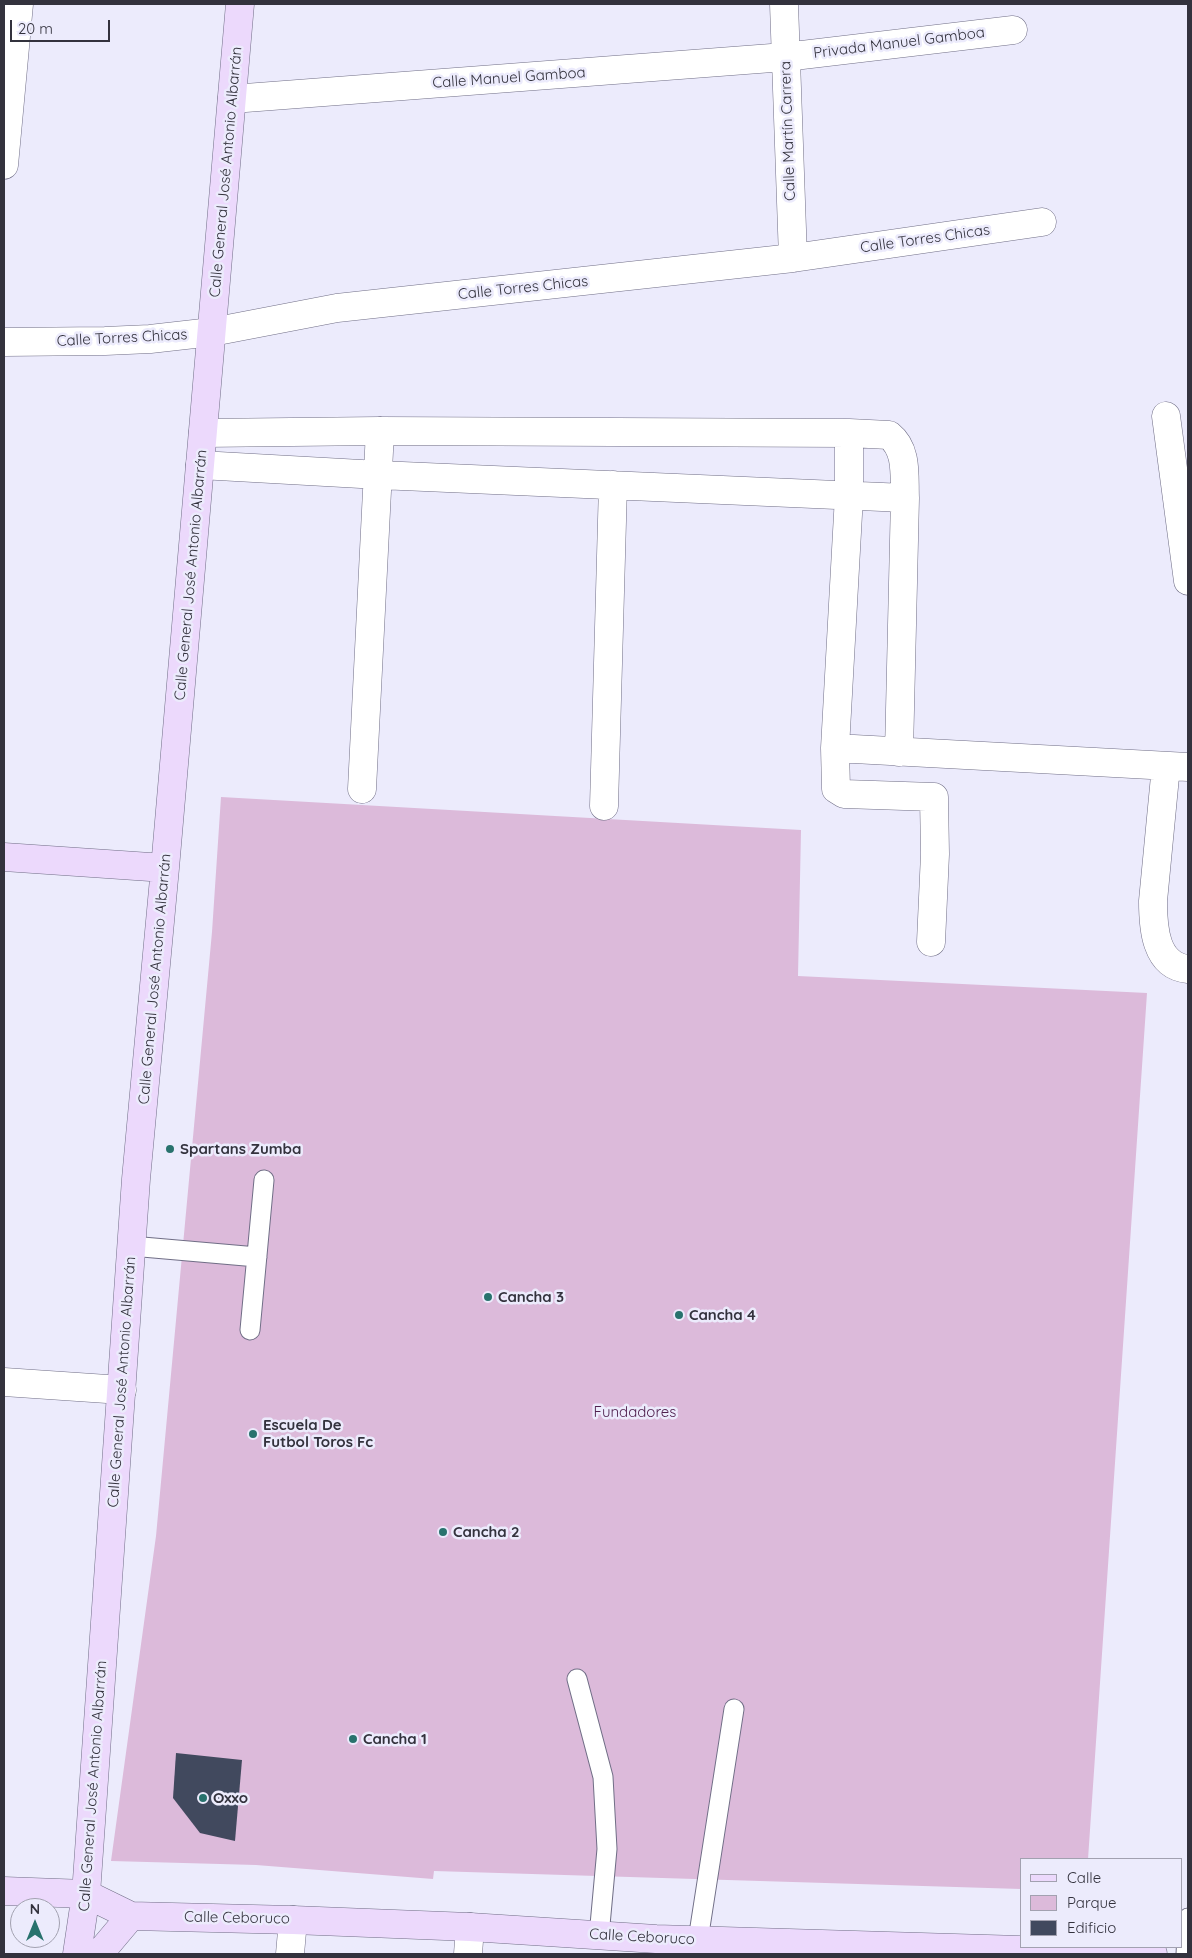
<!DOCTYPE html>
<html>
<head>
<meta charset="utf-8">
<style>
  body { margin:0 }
  #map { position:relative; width:1192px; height:1958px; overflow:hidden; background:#ecebfc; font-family:Quicksand,sans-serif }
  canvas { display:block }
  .frame { position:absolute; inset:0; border:5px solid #33323d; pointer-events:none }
  .legend { position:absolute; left:1020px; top:1858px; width:162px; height:90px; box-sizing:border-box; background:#ecebfc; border:1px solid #a2a1b0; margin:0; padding:6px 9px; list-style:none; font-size:15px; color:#33323d }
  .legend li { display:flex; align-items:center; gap:10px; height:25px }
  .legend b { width:25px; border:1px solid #a2a1b0 }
  .north { position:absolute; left:10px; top:1898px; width:50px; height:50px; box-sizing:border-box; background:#ecebfc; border:1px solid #a2a1b0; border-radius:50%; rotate:0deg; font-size:14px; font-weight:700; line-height:20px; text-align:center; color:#33323d }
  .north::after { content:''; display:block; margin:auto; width:18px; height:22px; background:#28726d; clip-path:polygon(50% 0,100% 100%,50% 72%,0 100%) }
  .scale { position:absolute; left:10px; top:20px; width:100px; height:22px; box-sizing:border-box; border:2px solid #33323d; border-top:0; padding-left:6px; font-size:15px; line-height:18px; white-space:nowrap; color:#33323d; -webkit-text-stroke:4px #ecebfc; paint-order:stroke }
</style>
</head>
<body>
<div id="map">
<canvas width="1192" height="1958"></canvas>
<div class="frame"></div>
<ul class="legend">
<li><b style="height:6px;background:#ecd9fc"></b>Calle</li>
<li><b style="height:14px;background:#dcbada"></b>Parque</li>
<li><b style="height:14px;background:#41495e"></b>Edificio</li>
</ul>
<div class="north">N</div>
<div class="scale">20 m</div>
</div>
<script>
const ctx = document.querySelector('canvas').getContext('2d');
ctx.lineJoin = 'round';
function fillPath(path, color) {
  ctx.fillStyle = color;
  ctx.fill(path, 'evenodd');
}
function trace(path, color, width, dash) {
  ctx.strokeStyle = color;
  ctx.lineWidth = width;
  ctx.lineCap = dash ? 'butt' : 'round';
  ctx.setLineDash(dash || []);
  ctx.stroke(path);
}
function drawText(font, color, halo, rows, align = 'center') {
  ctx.font = font + ' Quicksand,sans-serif';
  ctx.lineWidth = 5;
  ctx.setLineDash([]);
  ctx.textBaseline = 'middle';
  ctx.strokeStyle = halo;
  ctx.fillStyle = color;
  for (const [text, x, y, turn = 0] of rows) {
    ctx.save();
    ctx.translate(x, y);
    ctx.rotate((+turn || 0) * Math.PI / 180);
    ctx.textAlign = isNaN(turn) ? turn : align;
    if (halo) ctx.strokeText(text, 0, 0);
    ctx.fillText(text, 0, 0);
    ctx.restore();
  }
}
const green = new Path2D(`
  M221,797L801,830L798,976L1147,993L1088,1859H1021V1889L434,1871L433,1879L256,1865L111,1861L156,1536L212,932Z`);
const building = new Path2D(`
  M176,1753L242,1760L235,1841L200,1833L173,1798Z`);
const lane = new Path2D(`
  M131,1246L257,1257
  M250,1330L264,1180
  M577,1679L603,1777L607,1849L599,1936
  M698,1940L734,1709
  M1186,1954L1188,1918`);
const street = new Path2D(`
  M784,4L793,258
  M232,99L785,57L1013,30
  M4,165L19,4
  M4,342L105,341L150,339L212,332L337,308L793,258L1042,222
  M1166,416L1188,581
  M203,433L380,431L849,433L889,435C908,450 904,476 905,498L899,752
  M849,433V496L835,748L836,789L844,794L934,797L935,854L931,942
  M200,465L379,475L905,498
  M835,748L1188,767
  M1166,766L1153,901C1153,927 1155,966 1188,969
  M362,789L380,431
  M604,806L613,485
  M4,1382L122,1390
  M290,1954L293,1920
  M468,1954L470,1927`);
const secondary = new Path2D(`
  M4,857L165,868
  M4,1891L86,1894L131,1916L293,1920L470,1927L656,1939L1153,1954
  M77,1954L86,1894L136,1179L165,868L240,4
  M99,1954L131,1916`);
const markers = [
  [170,1149,5,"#28726d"],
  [488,1297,5,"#28726d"],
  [679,1315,5,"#28726d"],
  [253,1434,5,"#28726d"],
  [443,1532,5,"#28726d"],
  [353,1739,5,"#28726d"],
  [203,1798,5,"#28726d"]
];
const streetNames = [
  ["Privada Manuel Gamboa",899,43,-7],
  ["Calle Manuel Gamboa",509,78,-4],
  ["Calle Martín Carrera",788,131,-92],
  ["Calle General José Antonio Albarrán",226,172,-85],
  ["Calle Torres Chicas",925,239,-8],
  ["Calle Torres Chicas",523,288,-6],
  ["Calle Torres Chicas",122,338,-3],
  ["Calle General José Antonio Albarrán",191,575,-85],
  ["Calle General José Antonio Albarrán",155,979,-85],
  ["Calle General José Antonio Albarrán",122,1382,-86],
  ["Calle General José Antonio Albarrán",93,1786,-86],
  ["Calle Ceboruco",237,1918,1],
  ["Calle Ceboruco",642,1937,3]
];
const poiNames = [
  ["Spartans Zumba",180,1149],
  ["Cancha 3",498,1297],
  ["Cancha 4",689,1315],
  ["Escuela De",263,1425],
  ["Futbol Toros Fc",263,1442],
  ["Cancha 2",453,1532],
  ["Cancha 1",363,1739],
  ["Oxxo",213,1798]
];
const parkNames = [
  ["Fundadores",635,1412]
];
fillPath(green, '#dcbada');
fillPath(building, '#41495e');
trace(lane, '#706e86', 21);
trace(street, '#706e86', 29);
trace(secondary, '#706e86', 29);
trace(lane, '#fff', 19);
trace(street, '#fff', 28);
trace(secondary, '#ecd9fc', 28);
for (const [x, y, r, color] of markers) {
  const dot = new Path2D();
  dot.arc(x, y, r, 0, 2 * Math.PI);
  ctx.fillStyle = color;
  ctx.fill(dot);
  trace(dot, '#ecebfc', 2);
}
drawText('15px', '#33323d', '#ecebfc', streetNames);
drawText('bold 15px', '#33323d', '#ecebfc', poiNames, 'left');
drawText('15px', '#50204f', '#ecebfc', parkNames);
</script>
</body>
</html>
